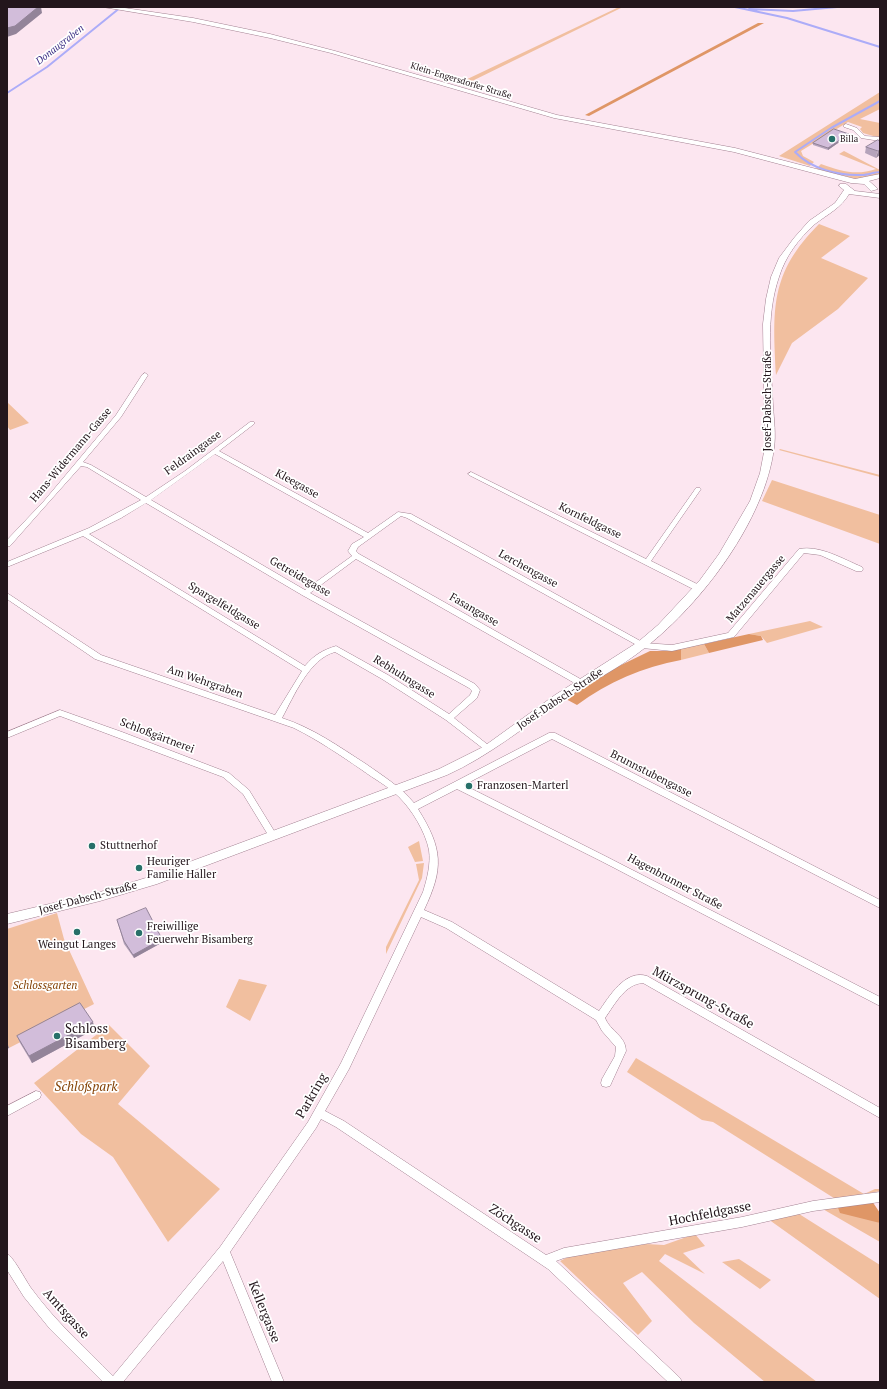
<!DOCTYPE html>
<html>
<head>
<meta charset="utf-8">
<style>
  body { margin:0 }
  #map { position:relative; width:887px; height:1389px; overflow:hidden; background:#fce6f0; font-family:"PT Serif",serif }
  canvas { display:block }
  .frame { position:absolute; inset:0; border:8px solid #23161c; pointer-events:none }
</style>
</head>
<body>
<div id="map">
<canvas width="887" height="1389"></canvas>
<div class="frame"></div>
</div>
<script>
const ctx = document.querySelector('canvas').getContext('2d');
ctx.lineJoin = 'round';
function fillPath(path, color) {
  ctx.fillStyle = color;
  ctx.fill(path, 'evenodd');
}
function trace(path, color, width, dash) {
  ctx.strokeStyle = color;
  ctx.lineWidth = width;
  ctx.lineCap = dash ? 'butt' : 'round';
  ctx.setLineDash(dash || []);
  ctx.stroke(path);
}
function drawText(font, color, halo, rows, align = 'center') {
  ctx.font = font + ' "PT Serif",serif';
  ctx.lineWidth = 3.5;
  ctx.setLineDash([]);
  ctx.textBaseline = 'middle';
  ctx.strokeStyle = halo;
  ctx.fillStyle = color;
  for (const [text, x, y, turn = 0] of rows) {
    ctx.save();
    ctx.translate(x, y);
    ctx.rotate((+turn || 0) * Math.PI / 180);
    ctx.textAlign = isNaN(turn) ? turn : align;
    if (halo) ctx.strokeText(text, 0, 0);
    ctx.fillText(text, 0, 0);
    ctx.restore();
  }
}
const green = new Path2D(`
  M619,7H623L464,85L459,83Z
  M880,92V109L860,119L880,123V138L863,133L860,129L862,127L848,122L801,151L803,156L814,162L810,166L779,156Z
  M844,151L880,170V174L856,179L816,169L821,164C841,171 856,176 876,169L839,154Z
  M819,224L850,236L821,258L868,278L838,309L792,343L776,375C773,310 769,274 819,224Z
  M7,402L29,423L10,430L7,426Z
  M780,449L880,475V477L779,450Z
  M772,480L880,515V544L762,501Z
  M810,621L823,627L767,643L761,636L749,634Z
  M704,644L709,653L681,660V648Z
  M419,841L423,861L415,862L408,847Z
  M424,863L422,878L386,954V947L419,880L416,864Z
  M57,913L64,939L94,1004L9,1048L7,1043V929Z
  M239,979L267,985L250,1021L226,1007Z
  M109,1025L150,1066L118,1104L220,1189L168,1242L113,1157L81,1134L34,1083Z
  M636,1058L864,1194L875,1189H880V1191L837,1200L713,1122L702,1120L627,1072Z
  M837,1205L880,1223V1242L821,1208Z
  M796,1212L880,1265V1299L768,1219Z
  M695,1234L705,1246L683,1253L705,1274L665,1254L659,1261L817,1382H765L694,1323L642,1272L623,1283L652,1321L638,1335L560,1261L570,1256L646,1244L664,1245Z
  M739,1259L771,1280L760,1289L722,1262Z`);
const forest = new Path2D(`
  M758,23H764L589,116L585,115Z
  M749,634L761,636L763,640L709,653L704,644Z
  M681,648V660C643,667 608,682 577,705L564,698L619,666L650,651H670Z
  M872,1201L880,1213V1223L840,1213L837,1205Z`);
const stream = new Path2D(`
  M735,7L787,18L880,47
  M749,9L793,11L837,7
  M7,93L47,67L121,7
  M880,101L831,128L795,152C811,169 839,176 862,175C868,175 874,172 880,172`);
const minor = new Path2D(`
  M846,124L857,128L865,136L880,137V141L861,138L853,130L844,127V125Z
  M145,373L148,375L121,417L83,462L91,465L146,497L185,471L250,422H254V424L219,451L368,533L398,512L411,514L644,643L672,645L728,633L799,549C820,545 843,559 862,567L863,569L862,571H856L820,555L804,553L734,637L672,651L642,648L407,518L401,516L358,547L356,551L359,554L584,681L585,683L581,686L578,685L356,559L310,593L475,684L480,690L477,698L454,718L492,748L491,750H485L446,720L382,679L335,652C309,659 294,696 282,718C313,728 338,746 366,764C383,776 401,787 414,803L549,733H555L880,900V908L552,739L464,785L607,857L880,997V1006L601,861L457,789L418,809C443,849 444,868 424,910L452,922L599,1011C609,997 625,969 647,976L880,1108V1118L643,983C625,984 615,1004 605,1018C610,1031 626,1036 626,1051L610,1086L606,1087L602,1086L601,1083L602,1079L615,1056L616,1047L602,1031L596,1020L446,928L421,917L349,1069L325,1111L344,1121L546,1255L564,1248L742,1217L813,1201L880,1192V1202L813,1211L742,1227L564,1258L556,1261L680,1378L682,1382H668L548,1269L336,1127L321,1119L316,1128L230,1252L284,1382H272L223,1261L123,1382H103L50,1329L24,1297L7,1270V1254C13,1256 26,1281 31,1288C55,1321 85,1348 113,1376L220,1247L308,1122L341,1063L423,892C427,879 431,864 429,850C425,831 412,810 399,797C388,786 374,779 362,770C340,755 318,740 294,728L95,659L7,599V593L101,655L275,715L302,671L83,536L7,567V562L89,528L141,500L87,467L81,466L48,503L10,546H7V540L44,501L116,415L142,375ZM215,454L364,537L352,544L348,551L352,556L305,590L151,500ZM146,503L302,595L469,688L472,691L470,695L449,714L388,675L336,646C323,650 314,655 305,666L89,534L121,518Z
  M471,472L646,559L696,488H700L701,489L651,561L701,586L702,588L698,590H695L469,475L468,474Z
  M60,710L122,732L229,773L249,790L276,834L277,836L276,838H270L243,794L223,777L60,716L7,738V732Z
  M36,1091L40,1092L41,1095L40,1098L7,1116V1106Z`);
const secondary = new Path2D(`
  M103,7H118L193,18L270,34L335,51L557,115L735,148L855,179L880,174V178L869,181L878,189L871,191L864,184L851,183L734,152L554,118L331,53L270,38L193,22Z
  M840,184H846L855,191L880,194V198L849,194C841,208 828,214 815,224C799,238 785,257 779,277C765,317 771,364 773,406C774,420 776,435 774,448C765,520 702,603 646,647C620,668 590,682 562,701C524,727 489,756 447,775L157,884L100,901L7,924V914L100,892L149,877L439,769L483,747L555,695L638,642L658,625L700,580L719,554L750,501L760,473L765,447L763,324L766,299L771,277L779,258L794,238L809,221L835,203L844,190L839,186Z`);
const wall = new Path2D(`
  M848,136L828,150L813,145V143Z
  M880,141L876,158L865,153L866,147Z
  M117,920L162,939L163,942L134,958L124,944Z
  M95,1029L32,1063L20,1043L17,1036Z`);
const shadedWall = new Path2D(`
  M38,7H41L42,13L16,34L7,37V28Z
  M849,134L848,136L828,150V148Z
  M880,150V155L876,158L878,151Z
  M162,939L163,942L134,958L133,955Z
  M93,1022L95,1029L32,1063L29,1056Z
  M7,1042L9,1048L7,1049Z`);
const building = new Path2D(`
  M7,7H38L15,26L7,28Z
  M834,129L849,134L828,148L813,143Z
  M878,140L880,141V150L878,151L866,147Z
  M146,908L162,939L133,955L124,941L117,920Z
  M80,1003L93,1022L29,1056L17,1036Z`);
const markers = [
  [832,139,4,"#277069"],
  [469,786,4,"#277069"],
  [92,846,4,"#277069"],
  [139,868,4,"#277069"],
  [77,932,4,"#277069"],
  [139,933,4,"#277069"],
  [57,1036,4,"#277069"]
];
const farStreetnames = [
  ["Klein-Engersdorfer Straße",461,81,17]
];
const farPoinames = [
  ["Billa",840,139]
];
const farWaternames = [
  ["Donaugraben",60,45,-38]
];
const streetNames = [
  ["Josef-Dabsch-Straße",768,401,-90],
  ["Feldraingasse",193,453,-36],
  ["Hans-Widermann-Gasse",71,455,-50],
  ["Kleegasse",297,484,29],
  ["Kornfeldgasse",590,521,26],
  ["Lerchengasse",528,569,29],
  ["Getreidegasse",300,577,30],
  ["Matzenauergasse",756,589,-50],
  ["Spargelfeldgasse",224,606,31],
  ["Fasangasse",474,610,30],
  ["Rebhuhngasse",404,677,32],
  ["Am Wehrgraben",205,682,19],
  ["Josef-Dabsch-Straße",560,699,-34],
  ["Schloßgärtnerei",157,736,21],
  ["Brunnstubengasse",651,774,27],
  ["Hagenbrunner Straße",675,882,28],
  ["Josef-Dabsch-Straße",88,898,-15]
];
const poiNames = [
  ["Franzosen-Marterl",477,786],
  ["Stuttnerhof",100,846],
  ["Heuriger",147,862],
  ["Familie Haller",147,875],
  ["Freiwillige",147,927],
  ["Feuerwehr Bisamberg",147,940],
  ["Weingut Langes",77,945,"center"]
];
const parkNames = [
  ["Schlossgarten",45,986]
];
const nearStreetnames = [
  ["Mürzsprung-Straße",703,998,29],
  ["Parkring",312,1096,-60],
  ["Hochfeldgasse",710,1214,-11],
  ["Zöchgasse",515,1224,33],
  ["Kellergasse",264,1312,68],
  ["Amtsgasse",66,1314,48]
];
const nearPoinames = [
  ["Schloss",65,1029],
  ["Bisamberg",65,1044]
];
const nearParknames = [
  ["Schloßpark",86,1087]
];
fillPath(green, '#f1bf9f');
fillPath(forest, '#df9666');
trace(stream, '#acacf8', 2);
trace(minor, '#a28191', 1);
trace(secondary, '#a28191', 1);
fillPath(minor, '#fff');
fillPath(secondary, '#fff');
fillPath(wall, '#b5a3bb');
fillPath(shadedWall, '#938499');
fillPath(building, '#d2bdda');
trace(building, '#938499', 1);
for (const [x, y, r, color] of markers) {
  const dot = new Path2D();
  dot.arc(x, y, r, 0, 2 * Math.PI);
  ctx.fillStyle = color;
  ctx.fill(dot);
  trace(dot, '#fff', 1.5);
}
drawText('9px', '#23161c', '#fff', farStreetnames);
drawText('9px', '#23161c', '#fff', farPoinames, 'left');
drawText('italic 10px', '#392c83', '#fff', farWaternames);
drawText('11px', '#23161c', '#fff', streetNames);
drawText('11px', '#23161c', '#fff', poiNames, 'left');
drawText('italic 11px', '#854307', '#fff', parkNames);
drawText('13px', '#23161c', '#fff', nearStreetnames);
drawText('13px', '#23161c', '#fff', nearPoinames, 'left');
drawText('italic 13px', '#854307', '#fff', nearParknames);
</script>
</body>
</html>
